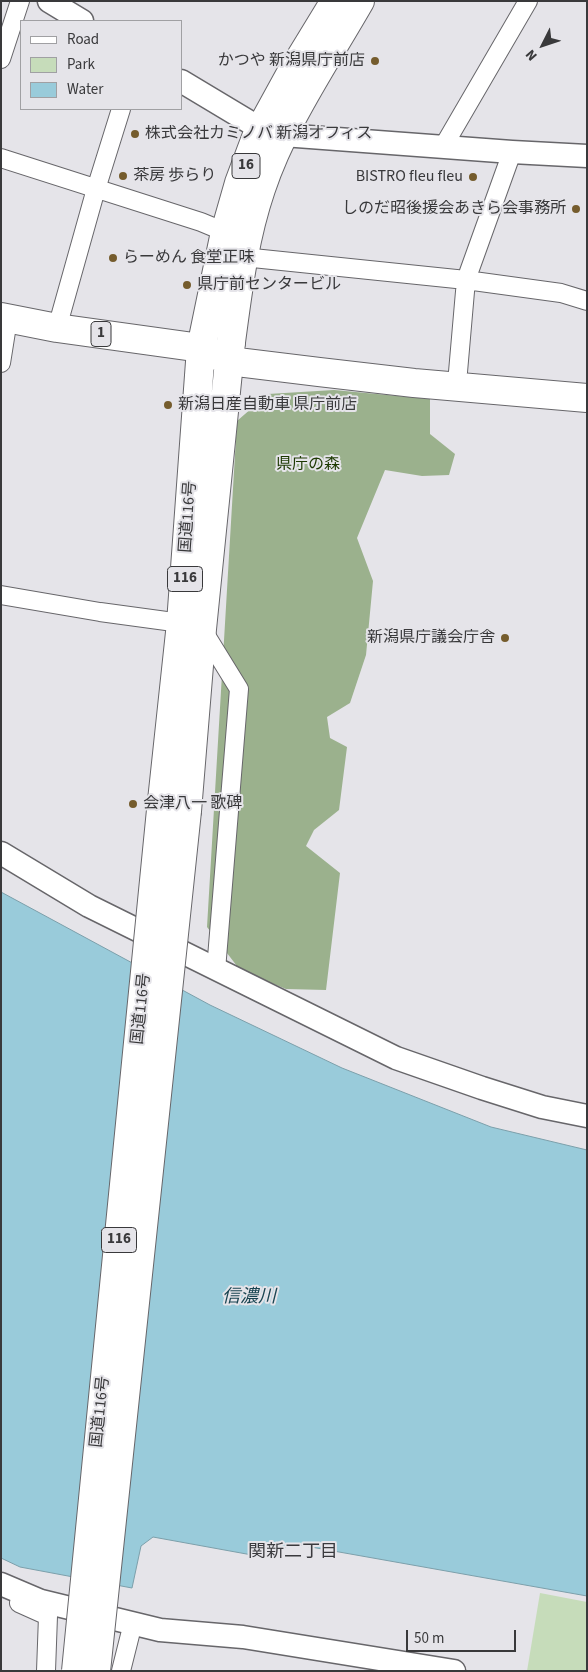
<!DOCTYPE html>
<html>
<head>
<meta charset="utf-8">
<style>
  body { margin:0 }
  #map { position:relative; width:588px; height:1672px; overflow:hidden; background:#e5e4e9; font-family:"Source Sans 3",sans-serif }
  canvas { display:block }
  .frame { position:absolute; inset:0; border:2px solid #39393b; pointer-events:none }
  .legend { position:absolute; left:20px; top:20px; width:162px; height:90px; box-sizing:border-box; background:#e5e4e9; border:1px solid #a0a0a3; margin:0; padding:6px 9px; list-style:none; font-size:15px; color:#39393b }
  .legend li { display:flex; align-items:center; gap:10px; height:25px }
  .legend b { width:25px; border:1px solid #a0a0a3 }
  .north { position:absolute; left:518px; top:20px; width:50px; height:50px; -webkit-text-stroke:4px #e5e4e9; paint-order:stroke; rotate:229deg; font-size:14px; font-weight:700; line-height:20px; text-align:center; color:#39393b }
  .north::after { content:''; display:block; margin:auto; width:18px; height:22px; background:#39393b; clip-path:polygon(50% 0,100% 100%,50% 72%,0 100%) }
  .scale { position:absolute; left:406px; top:1630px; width:110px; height:22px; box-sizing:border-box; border:2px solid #39393b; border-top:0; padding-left:6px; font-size:15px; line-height:18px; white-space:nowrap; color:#39393b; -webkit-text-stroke:4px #e5e4e9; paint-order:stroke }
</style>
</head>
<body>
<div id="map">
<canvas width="588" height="1672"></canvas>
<div class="frame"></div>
<ul class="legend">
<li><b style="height:6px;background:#fff"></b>Road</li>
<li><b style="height:14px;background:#c6dcba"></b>Park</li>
<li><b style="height:14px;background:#99cbda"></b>Water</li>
</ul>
<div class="north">N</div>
<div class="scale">50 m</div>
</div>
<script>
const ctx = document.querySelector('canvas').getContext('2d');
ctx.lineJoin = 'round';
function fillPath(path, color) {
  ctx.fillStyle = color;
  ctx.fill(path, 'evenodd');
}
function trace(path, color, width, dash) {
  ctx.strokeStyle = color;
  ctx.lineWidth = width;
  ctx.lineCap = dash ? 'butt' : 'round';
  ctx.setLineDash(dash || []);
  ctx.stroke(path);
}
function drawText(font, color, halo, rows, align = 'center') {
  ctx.font = font + ' "Source Sans 3","Noto Sans JP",sans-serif';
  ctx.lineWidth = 4;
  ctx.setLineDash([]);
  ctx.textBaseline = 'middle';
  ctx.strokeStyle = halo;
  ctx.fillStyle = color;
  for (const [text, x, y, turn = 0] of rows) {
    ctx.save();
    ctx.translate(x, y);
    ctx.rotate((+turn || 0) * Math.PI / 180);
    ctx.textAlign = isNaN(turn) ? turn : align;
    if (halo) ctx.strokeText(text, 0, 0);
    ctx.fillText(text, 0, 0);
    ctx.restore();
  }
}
const green = new Path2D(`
  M540,1593L587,1602V1671H527Z`);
const forest = new Path2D(`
  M334,390L430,399V434L455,454L449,475L422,476L385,470L357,538L373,581L366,655L350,703L327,717L330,738L347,747L339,810L314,830L306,846L340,873L326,990L286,989L240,970L207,927L237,421L268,394Z`);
const water = new Path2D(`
  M1,892L210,1005L342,1068L491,1127L587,1150V1596L294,1544L263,1557L153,1537L141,1546L132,1588L20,1567L1,1558Z`);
const minor = new Path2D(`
  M1,59L20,1
  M443,147L528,1
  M1,158L201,222L225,232
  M243,257L466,280L561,293L587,301
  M57,328L96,189L121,109
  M1,363L8,319
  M458,372L466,280L512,152
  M1,595L100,612L181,623
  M202,629L239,689L216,970
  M19,1603L48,1616L46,1671
  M121,1671L130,1635`);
const tertiary = new Path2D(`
  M49,1L82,21
  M181,81L261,129L283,135L512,152L587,156
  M1,853L89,906L396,1058L482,1088L542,1107L587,1116
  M1,1584L41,1601L160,1630L243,1637L454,1671`);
const primary = new Path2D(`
  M1,317L57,328L201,348L225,232L239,183L257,135L291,73L335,1
  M231,342C238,290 244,239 261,189C283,123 325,62 360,1`);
const trunk = new Path2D(`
  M212,353L229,361L319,372L414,383L587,398
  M161,810L181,623L201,348
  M187,811L202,629L231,342`);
const trunkBridge = new Path2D(`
  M76,1671L161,810
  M96,1671L187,811`);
const markers = [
  [375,61,5,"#755c2d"],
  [135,134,5,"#755c2d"],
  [123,176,5,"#755c2d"],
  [473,177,5,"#755c2d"],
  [576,209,5,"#755c2d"],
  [113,258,5,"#755c2d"],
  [187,285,5,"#755c2d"],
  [168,405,5,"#755c2d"],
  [505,638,5,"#755c2d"],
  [133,804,5,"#755c2d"]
];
const shields = [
  [246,166,28],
  [101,334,20],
  [185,579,35],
  [119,1240,35]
];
const shieldNames = [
  ["16",246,166],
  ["1",101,334],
  ["116",185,579],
  ["116",119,1240]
];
const poiNames = [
  ["かつや 新潟県庁前店",365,61,"right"],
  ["株式会社カミノバ 新潟オフィス",145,134],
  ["茶房 歩らり",133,176],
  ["BISTRO fleu fleu",463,177,"right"],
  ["しのだ昭後援会あきら会事務所",566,209,"right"],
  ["らーめん 食堂正味",123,258],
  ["県庁前センタービル",197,285],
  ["新潟日産自動車 県庁前店",178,405],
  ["新潟県庁議会庁舎",495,638,"right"],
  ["会津八一 歌碑",143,804]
];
const parkNames = [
  ["県庁の森",308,465]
];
const streetNames = [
  ["国道116号",189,517,-86],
  ["国道116号",142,1009,-84],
  ["国道116号",101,1412,-84]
];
const waterNames = [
  ["信濃川",249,1298]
];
const neighbourhoodNames = [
  ["関新二丁目",293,1553]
];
fillPath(green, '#c6dcba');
fillPath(forest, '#9bb18d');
fillPath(water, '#99cbda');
trace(water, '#7c9faa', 1);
trace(minor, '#67666a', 20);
trace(tertiary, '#67666a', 25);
trace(primary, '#67666a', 30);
trace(trunk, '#67666a', 30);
trace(minor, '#fff', 18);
trace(tertiary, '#fff', 22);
trace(primary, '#fff', 28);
trace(trunk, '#fff', 28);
trace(trunkBridge, '#67666a', 30, []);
trace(trunkBridge, '#fff', 28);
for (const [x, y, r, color] of markers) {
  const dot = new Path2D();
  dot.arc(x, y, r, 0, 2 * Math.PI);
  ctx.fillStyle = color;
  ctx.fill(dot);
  trace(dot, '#e5e4e9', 2);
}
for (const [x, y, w] of shields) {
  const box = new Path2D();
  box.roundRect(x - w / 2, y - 12.5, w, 25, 4);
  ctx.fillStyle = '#e5e4e9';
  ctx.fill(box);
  trace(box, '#39393b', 1);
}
drawText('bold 15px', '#39393b', null, shieldNames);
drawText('16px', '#39393b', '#e5e4e9', poiNames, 'left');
drawText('16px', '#1d3902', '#e5e4e9', parkNames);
drawText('16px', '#39393b', '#e5e4e9', streetNames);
drawText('italic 18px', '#194451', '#e5e4e9', waterNames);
drawText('18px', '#3a3a3e', '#e5e4e9', neighbourhoodNames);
</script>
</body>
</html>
